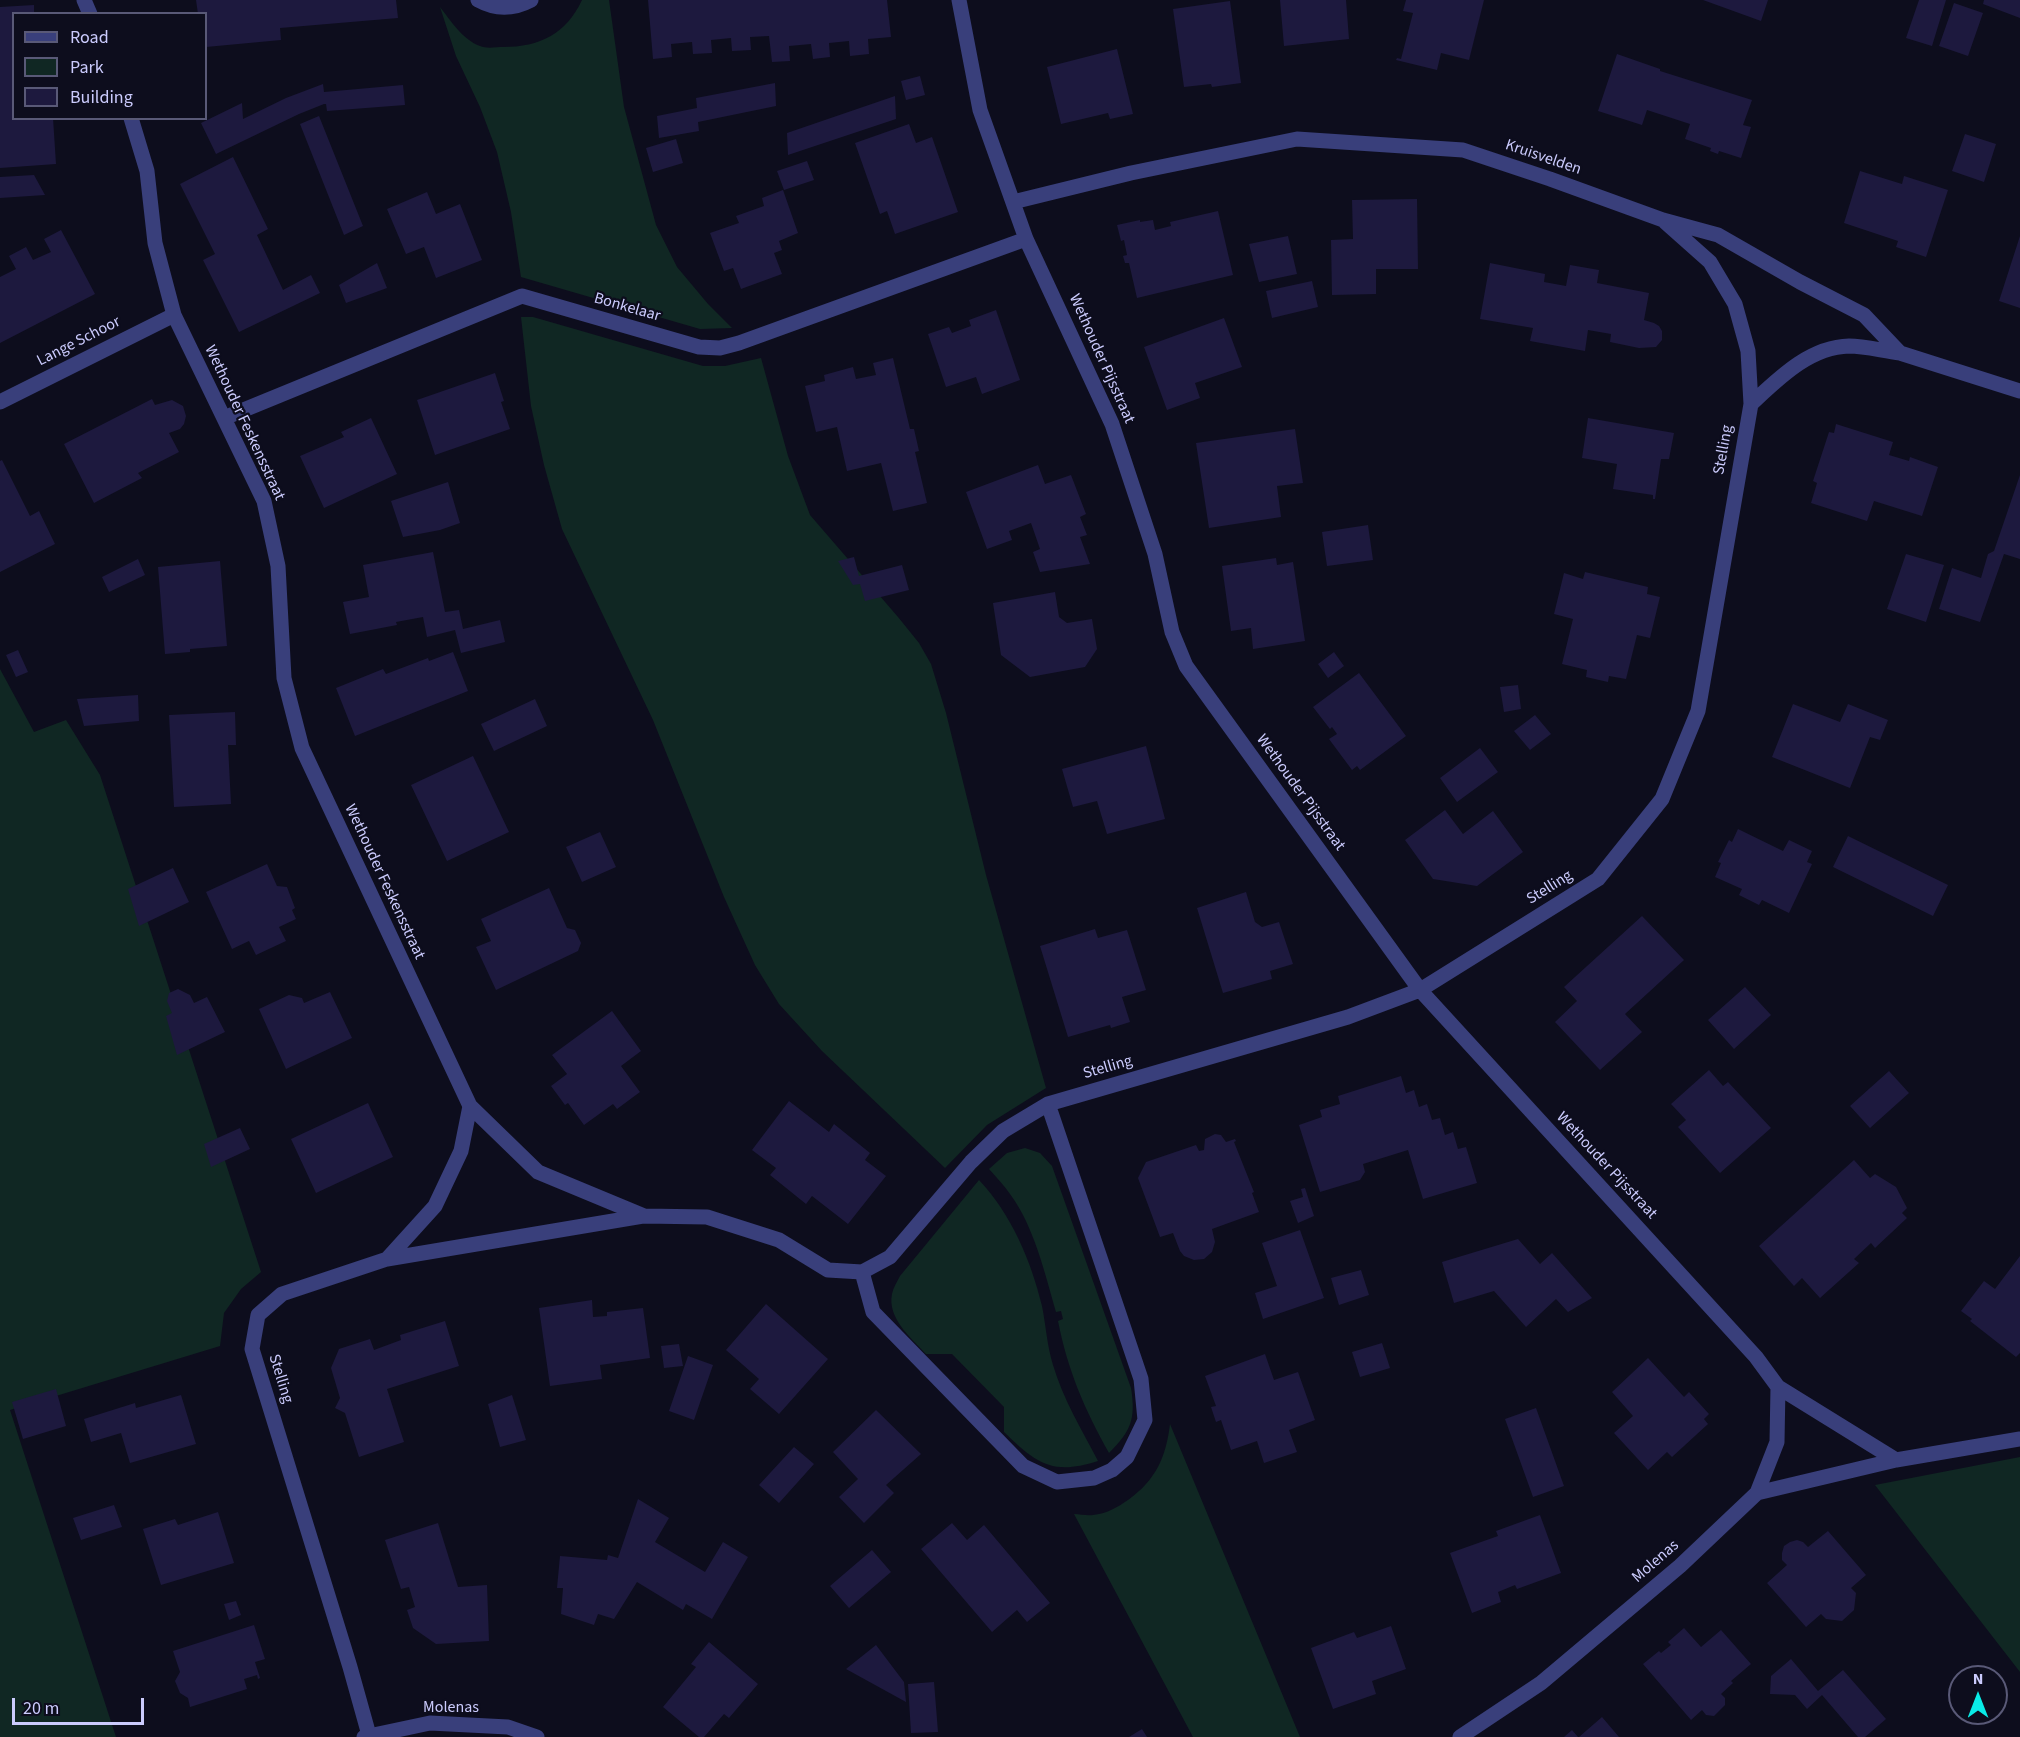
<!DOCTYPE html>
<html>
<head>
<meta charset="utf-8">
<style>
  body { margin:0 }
  #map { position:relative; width:2020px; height:1737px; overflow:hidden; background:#0d0d1d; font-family:"Source Sans 3",sans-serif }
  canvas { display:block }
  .legend { position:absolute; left:12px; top:12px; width:195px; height:108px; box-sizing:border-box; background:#0d0d1d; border:2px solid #595977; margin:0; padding:8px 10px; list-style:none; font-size:18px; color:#cbcbfd }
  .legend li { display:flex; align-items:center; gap:12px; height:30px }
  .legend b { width:30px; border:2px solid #595977 }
  .north { position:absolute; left:1948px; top:1665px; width:60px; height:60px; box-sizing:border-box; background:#0d0d1d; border:2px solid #595977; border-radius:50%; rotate:0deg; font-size:16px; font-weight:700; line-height:24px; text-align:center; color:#cbcbfd }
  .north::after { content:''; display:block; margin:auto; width:21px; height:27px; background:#09ebe7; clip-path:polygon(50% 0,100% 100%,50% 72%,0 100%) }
  .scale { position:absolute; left:12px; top:1698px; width:132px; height:27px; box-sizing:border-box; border:3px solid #cbcbfd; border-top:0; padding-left:8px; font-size:18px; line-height:21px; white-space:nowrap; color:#cbcbfd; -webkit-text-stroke:4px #0d0d1d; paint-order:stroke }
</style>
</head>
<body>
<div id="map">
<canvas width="2020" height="1737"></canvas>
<ul class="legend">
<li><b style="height:8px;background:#393f7b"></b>Road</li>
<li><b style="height:16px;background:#102723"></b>Park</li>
<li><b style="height:16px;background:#1d193e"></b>Building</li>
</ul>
<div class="north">N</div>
<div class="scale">20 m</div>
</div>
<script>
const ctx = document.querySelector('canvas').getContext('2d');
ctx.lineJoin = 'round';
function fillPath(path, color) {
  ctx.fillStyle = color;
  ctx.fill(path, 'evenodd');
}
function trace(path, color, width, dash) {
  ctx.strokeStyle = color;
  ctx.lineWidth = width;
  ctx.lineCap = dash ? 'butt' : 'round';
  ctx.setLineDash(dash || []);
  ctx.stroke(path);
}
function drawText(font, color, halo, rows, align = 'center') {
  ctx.font = font + ' "Source Sans 3",sans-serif';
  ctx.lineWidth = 4.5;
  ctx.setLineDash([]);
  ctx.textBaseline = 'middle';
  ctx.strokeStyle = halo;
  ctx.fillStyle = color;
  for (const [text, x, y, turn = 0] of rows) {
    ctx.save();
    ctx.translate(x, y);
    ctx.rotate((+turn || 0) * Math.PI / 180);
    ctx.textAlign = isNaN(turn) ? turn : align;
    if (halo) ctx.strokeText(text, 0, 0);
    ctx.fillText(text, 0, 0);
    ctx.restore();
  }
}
const green = new Path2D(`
  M582,0H609L624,107L656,225L677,267L708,304L732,328L700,329L521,277L511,212L497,152L480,107L456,56L440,7C451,21 463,40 480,46C486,49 497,47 503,47C540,47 566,34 582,0Z
  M521,317H533L703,366H725L761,358L788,456L810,515L898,617L919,643L931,664L946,713L986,875L1046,1088L987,1125L945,1168L822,1051L779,1004L755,965L724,897L653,720L562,529L544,465L531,406Z
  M0,669L34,732L66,720L100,775L261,1272L241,1289L224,1313L220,1346L10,1410L116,1737H0Z
  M1025,1148L1040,1153L1052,1166L1131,1388C1136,1419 1131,1431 1109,1453C1084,1408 1068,1371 1058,1321L1063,1319L1061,1311L1056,1312C1045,1274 1034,1226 1010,1194C1004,1185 996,1177 989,1169L1007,1153Z
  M979,1180C1011,1214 1031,1260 1042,1306C1046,1326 1047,1346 1053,1365C1063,1399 1082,1430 1098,1461C1052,1476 1036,1463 1004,1432V1407L952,1354H926C911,1338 887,1318 892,1294C893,1288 897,1282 900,1276Z
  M1170,1424L1300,1737H1193L1074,1514C1080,1514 1087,1516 1093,1515C1106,1514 1118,1507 1128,1500C1156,1480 1166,1457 1170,1424Z
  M2020,1457V1672L1875,1485Z`);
const building = new Path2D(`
  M196,0H396L398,18L280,28L281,40L206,47V14H198Z
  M648,0H887L891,37L868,39L869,54L850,56L849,41L829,43L830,57L813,59L811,44L789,46L790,61L772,62L769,36L750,37L751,50L732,51L731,38L711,40L712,53L693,54L692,42L671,44L672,57L653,59Z
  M1280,0H1346L1349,39L1284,46Z
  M1406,0H1484L1469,60L1441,53L1437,70L1396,60L1397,58L1401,59L1413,13L1403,11Z
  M1703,0H1768L1761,21Z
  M1919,0H1946L1932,46L1906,38Z
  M1984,0H2020V18L1983,4Z
  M1230,1L1241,83L1212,87L1211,84L1184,87L1173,9Z
  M1954,3L1983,13L1968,56L1939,46Z
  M34,5V14H14V118H53L56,164L0,168V7Z
  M1117,49L1133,114L1110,119L1108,113L1061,124L1047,67Z
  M1617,54L1660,69V71L1752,100L1743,125L1751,127L1741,158L1719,151L1718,154L1710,151L1711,148L1685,139L1690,124L1647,110L1642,125L1598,111Z
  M920,76L925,95L906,100L901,81Z
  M775,83L776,106L698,122L699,131L659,138L657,116L697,108L696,98Z
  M323,84L324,92L403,85L405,105L327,111L326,104H324L299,114L216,154L201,123L242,103L243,119L286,98Z
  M895,96L896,119L788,155L787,133Z
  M319,116L363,226L344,235L300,124Z
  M909,124L916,143L932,137L958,212L895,234L887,211L880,214L855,143Z
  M1965,134L1996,144L1984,182L1952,171Z
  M676,139L683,163L653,172L646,148Z
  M233,157L268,229L257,235L283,290L311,275L320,293L239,332L203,260L215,254L180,184Z
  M807,161L814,180L784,190L777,171Z
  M1860,171L1902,184L1904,176L1948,190L1926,257L1896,247L1898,241L1844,223Z
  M34,175L45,195L0,198V177Z
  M783,190L798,233L779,241L782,250L774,253L782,274L741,289L733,268L724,271L710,233L739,223L736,216L764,206L762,198Z
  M427,192L436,214L460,204L482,260L436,278L424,247L406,254L387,209Z
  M1417,199L1418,269H1376V294L1332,295L1331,240L1353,239L1352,200Z
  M1218,211L1233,275L1137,298L1129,263H1125L1123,256L1127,255L1124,240L1121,241L1117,225L1140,220V222L1153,220L1155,230L1171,226L1170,222Z
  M61,230L95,294L0,343V277L16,269L9,256L26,247L33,260L51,252L44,239Z
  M1288,236L1297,274L1259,282L1249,244Z
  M2020,236V308L1999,301Z
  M377,263L387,288L346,303L339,285Z
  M1490,263L1545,274L1544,282L1566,286L1570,265L1599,270L1597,283L1649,293L1644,320L1654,323L1659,326L1662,331V340L1656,347L1639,348L1610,342L1611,334L1588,330L1585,351L1530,341L1533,328L1480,319Z
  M1312,281L1318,307L1272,318L1266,291Z
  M996,310L1020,380L982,394L976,377L946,387L928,334L949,327L952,333L971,326L969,320Z
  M1224,318L1242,367L1195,383L1200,398L1167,410L1144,347Z
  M893,358L910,429H914L919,451L915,452L927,503L893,511L881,463L847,471L837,427L816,432L805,386L825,381L824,375L853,367L856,379L876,375L873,363Z
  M495,373L504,401L501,402L510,429L435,455L417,400Z
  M152,399L155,405L172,400L183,406L186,416L184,424L180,429L169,433L179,452L138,473L142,478L94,503L64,444Z
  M371,418L397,474L324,508L300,456L344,437L341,432Z
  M1588,418L1674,433L1669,459H1661L1655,499H1653V495L1613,489L1617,464L1582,458Z
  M1836,424L1893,442L1889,455L1909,461L1910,457L1938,467L1922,516L1874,501L1867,521L1811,503L1817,483L1813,481L1829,432L1834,433Z
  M1295,429L1303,483L1277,486L1281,517L1209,528L1196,443Z
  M2,460L30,516L39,511L55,544L0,572V461Z
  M1038,465L1045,484L1071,475L1086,514L1080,517L1087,535L1080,537L1090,564L1040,572L1033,552L1040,549L1031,523L1009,531L1012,540L987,549L966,492Z
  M2020,475V559L2004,554L1980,622L1939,609L1952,568L1981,578L1988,554L1994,551Z
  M448,482L460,523L440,530L403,537L391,501Z
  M1368,525L1373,560L1327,566L1322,532Z
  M433,552L445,612L459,610L463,629L500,620L505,642L461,653L455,630L427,637L423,617L396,622L397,625L350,634L343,602L369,597L363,565Z
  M1906,554L1944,565L1926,622L1887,609Z
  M854,557L859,576L902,565L909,590L865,601L860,584L853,585L838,561Z
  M1276,558L1277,565L1293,562L1305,641L1253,649L1251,628L1231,631L1222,566Z
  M138,559L145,575L109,592L102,577Z
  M220,561L227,646L190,649V652L165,654L158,567Z
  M1585,572L1648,587L1647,594L1660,597L1650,638L1637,635L1626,679L1609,676L1608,682L1586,677L1587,670L1562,664L1573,619L1554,614L1564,573L1583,579Z
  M1055,592L1059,617L1067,623L1092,619L1097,649L1085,667L1030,677L1001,655L993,603Z
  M18,650L28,672L16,677L6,655Z
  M453,652L468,691L355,736L336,688L383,669L386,674L428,658L429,661Z
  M1334,652L1344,666L1328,678L1318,664Z
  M1359,673L1406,736L1360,770L1357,766L1352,770L1329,739L1337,734L1332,727L1330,729L1313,707Z
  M1518,685L1521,709L1504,712L1500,687Z
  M138,695L139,721L84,726L77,699Z
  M535,699L547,726L494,751L481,724Z
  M1793,704L1840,722L1848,704L1888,720L1880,740L1870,737L1850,788L1772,757Z
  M235,712L236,745H228L231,804L174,807L169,715Z
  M1535,715L1551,734L1530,750L1514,731Z
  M1146,746L1165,819L1107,834L1097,801L1073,807L1062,769Z
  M1480,748L1498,772L1457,802L1440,778Z
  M473,756L509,832L447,861L411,785Z
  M1445,810L1463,834L1493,811L1523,852L1477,886L1433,879L1405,840Z
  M1738,829L1783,851L1789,840L1812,851L1807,862L1812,864L1789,913L1762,900L1759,905L1739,895L1742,889L1715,877L1721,863L1718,862L1729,840L1732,842Z
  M600,832L616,867L582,882L566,847Z
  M1848,836L1948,885L1933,916L1833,867Z
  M267,864L277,886L287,887L295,908L292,910L296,919L279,927L286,941L256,955L249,941L232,949L206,892Z
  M173,868L189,902L139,926L128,889Z
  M549,888L567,928L575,930L581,943L578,951L496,990L476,947L491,941L481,919Z
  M1246,892L1255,922L1262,927L1279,922L1293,964L1270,971L1272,979L1223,993L1197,908Z
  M1642,916L1684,960L1625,1014L1642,1032L1600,1070L1555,1022L1577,1001L1564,987Z
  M1095,929L1098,938L1127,930L1146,990L1122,997L1130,1022L1111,1028L1110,1025L1068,1037L1040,946Z
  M1745,987L1771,1015L1734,1049L1708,1020Z
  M178,989L190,995L194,1003L207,997L225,1032L177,1055L166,1016L172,1013L167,1001L169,993Z
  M330,992L352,1038L286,1069L259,1009L289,995L302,998L304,1003Z
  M612,1011L641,1051L621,1066L640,1092L617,1109L613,1104L584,1125L568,1103L565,1105L551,1086L567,1074L552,1055Z
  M1709,1070L1723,1086L1728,1082L1771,1128L1720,1173L1678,1127L1686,1120L1671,1104Z
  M1889,1071L1909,1093L1870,1128L1850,1106Z
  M1401,1076L1406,1093L1414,1090L1419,1107L1427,1104L1432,1120L1440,1118L1445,1135L1453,1132L1458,1149L1466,1147L1477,1183L1423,1199L1408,1150L1363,1164L1365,1172L1360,1180L1320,1192L1299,1125L1322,1117L1320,1110L1340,1104L1338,1096Z
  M789,1101L829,1132L834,1124L870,1153L865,1160L886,1176L848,1224L812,1196L806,1204L770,1175L776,1168L752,1150Z
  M368,1103L393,1157L316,1193L291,1139Z
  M240,1128L250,1149L211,1167L204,1144Z
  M1215,1134L1221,1135L1226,1142L1235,1139L1236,1141L1234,1142L1254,1192L1252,1193L1259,1212L1212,1229L1215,1242L1212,1252L1204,1259L1194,1260L1184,1256L1180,1251L1173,1233L1160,1237L1138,1178L1146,1162L1196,1145L1199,1151L1204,1150L1205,1139Z
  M1854,1160L1870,1178L1875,1174L1896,1187L1907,1208L1902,1213L1907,1218L1875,1248L1871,1243L1854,1259L1859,1263L1820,1298L1802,1278L1794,1286L1759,1246Z
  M1305,1188L1314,1216L1298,1223L1290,1201L1303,1197L1301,1189Z
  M1300,1230L1324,1298L1263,1319L1255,1293L1277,1286L1262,1243Z
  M1518,1239L1540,1264L1552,1253L1592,1298L1568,1312L1556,1299L1526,1327L1494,1291L1454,1303L1442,1262Z
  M2020,1256V1353L2016,1357L1970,1321L1972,1319L1961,1311L1984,1281L1995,1289Z
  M1361,1270L1369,1295L1339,1305L1331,1278Z
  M592,1300L593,1317L607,1316V1312L643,1308L650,1358L600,1365L602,1379L550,1386L539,1308Z
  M766,1304L828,1359L779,1414L750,1389L759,1379L726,1350Z
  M445,1321L459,1366L387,1389L404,1442L359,1457L345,1413L335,1408L340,1398L331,1368L339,1349L370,1339L374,1350L401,1340L400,1335Z
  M1382,1343L1390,1368L1360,1377L1352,1352Z
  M679,1344L683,1366L664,1368L661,1346Z
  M1265,1354L1274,1380L1298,1372L1315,1420L1289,1430L1297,1452L1264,1463L1257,1441L1231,1450L1221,1420L1216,1422L1211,1407L1216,1406L1205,1376Z
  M688,1356L713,1365L694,1420L669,1411Z
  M1648,1358L1684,1397L1689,1392L1709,1414L1704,1419L1708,1424L1672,1457L1667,1452L1648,1470L1614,1433L1633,1416L1612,1392Z
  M56,1389L66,1426L23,1439L12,1402Z
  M181,1395L196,1444L130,1463L121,1433L91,1442L84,1419L135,1403L136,1408Z
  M512,1395L526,1440L500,1447L488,1404Z
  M1536,1408L1564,1486L1533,1497L1505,1419Z
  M876,1410L921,1454L886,1485L894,1493L864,1523L839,1497L858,1479L833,1452Z
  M794,1447L814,1464L779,1503L759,1485Z
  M638,1499L669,1518L655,1542L705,1572L723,1542L748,1557L712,1619L686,1604L683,1610L637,1582L614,1619L598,1614L594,1625L561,1614L563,1588H557L560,1556L607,1560L608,1555L618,1558Z
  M114,1505L122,1527L81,1540L73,1518Z
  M218,1512L234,1563L161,1585L143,1529L175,1519L178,1525Z
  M1540,1515L1561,1573L1517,1589L1515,1585L1498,1592L1501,1602L1472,1613L1450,1553L1498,1536L1496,1531Z
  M438,1523L458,1587L487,1585L489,1641L436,1644L413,1628L407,1610L415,1607L409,1587L401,1589L385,1540Z
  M952,1523L967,1540L984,1525L1050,1603L1027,1622L1017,1610L992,1632L921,1549Z
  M1828,1531L1866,1575L1851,1588L1856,1593L1854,1610L1842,1621L1826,1619L1821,1614L1806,1627L1767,1583L1787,1565L1782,1560V1553L1784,1546L1790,1542L1797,1540L1803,1542L1808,1547Z
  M872,1550L891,1572L849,1608L830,1586Z
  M236,1601L241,1615L229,1620L224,1604Z
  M254,1625L265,1659L255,1662L260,1678L258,1679L257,1675L244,1679L247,1689L190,1707L188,1698L180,1693L175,1681L180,1672L173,1651Z
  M1391,1626L1406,1669L1372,1681L1376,1694L1333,1709L1311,1648L1354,1632L1357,1638Z
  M1684,1628L1701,1647L1721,1630L1751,1664L1731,1681L1733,1683L1721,1694L1725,1698V1705L1714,1716L1706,1715L1702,1710L1691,1720L1643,1664L1659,1651L1661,1653L1671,1645L1668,1642Z
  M709,1642L758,1684L729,1718L724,1714L704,1737H699L663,1707L696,1667L691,1664Z
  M876,1645L904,1682L906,1702L846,1669Z
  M1791,1659L1818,1691L1843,1670L1886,1719L1865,1737H1858L1822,1695L1807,1709L1795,1695L1770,1694L1771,1676Z
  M934,1682L938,1732L911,1733L908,1684Z
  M1602,1717L1619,1737H1579Z
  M1142,1729L1147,1737H1129Z
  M1572,1730L1578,1737H1564Z`);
const minor = new Path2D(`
  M84,0L90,14
  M478,0C496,10 514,9 531,0
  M959,0L980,110L1026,239L1112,424L1155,554L1172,632L1186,666L1420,990L1756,1357L1778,1387L1777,1442L1757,1493
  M131,118L147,171L155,243L174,315L264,501L278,566L284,678L302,748L470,1106L538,1172L644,1216L707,1217L779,1240L828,1270L862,1272L890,1257L971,1162L1003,1131L1048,1104L1348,1017L1420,990L1598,879L1662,799L1698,711L1751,404
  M1013,202L1131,173L1297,139L1463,150L1550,179L1663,220L1718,235L1800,282L1864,315L1900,353L2020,391
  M1665,222L1710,262L1735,304L1748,351L1751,404C1778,379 1809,347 1849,346C1865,346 1883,351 1900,353
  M0,402L174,315
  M224,418L522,296L699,347L720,348L739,343L1026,239
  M387,1259L435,1206L461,1151L470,1106
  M862,1272L873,1312L1023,1466L1057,1482L1094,1478L1112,1470L1127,1457L1145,1420L1141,1379L1048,1104
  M1778,1387L1896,1460
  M369,1735L350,1667L252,1349L258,1315L282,1294L387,1259L643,1216
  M364,1737L430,1723L508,1727L537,1737
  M1460,1737L1541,1683L1680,1566L1757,1493L1896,1460L2020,1439`);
const streetNames = [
  ["Kruisvelden",1543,158,19],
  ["Bonkelaar",627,308,16],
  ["Lange Schoor",79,342,-27],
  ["Wethouder Pijsstraat",1101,359,66],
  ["Wethouder Feskensstraat",244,423,65],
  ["Stelling",1724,450,-80],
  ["Wethouder Pijsstraat",1300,793,54],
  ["Wethouder Feskensstraat",384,882,65],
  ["Stelling",1550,888,-32],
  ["Stelling",1108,1068,-16],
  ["Wethouder Pijsstraat",1606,1166,47],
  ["Stelling",280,1379,73],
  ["Molenas",1656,1562,-41],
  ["Molenas",451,1708]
];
fillPath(green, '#102723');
fillPath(building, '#1d193e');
trace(minor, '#393f7b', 15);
drawText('16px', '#cbcbfd', '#0d0d1d', streetNames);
</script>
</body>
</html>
